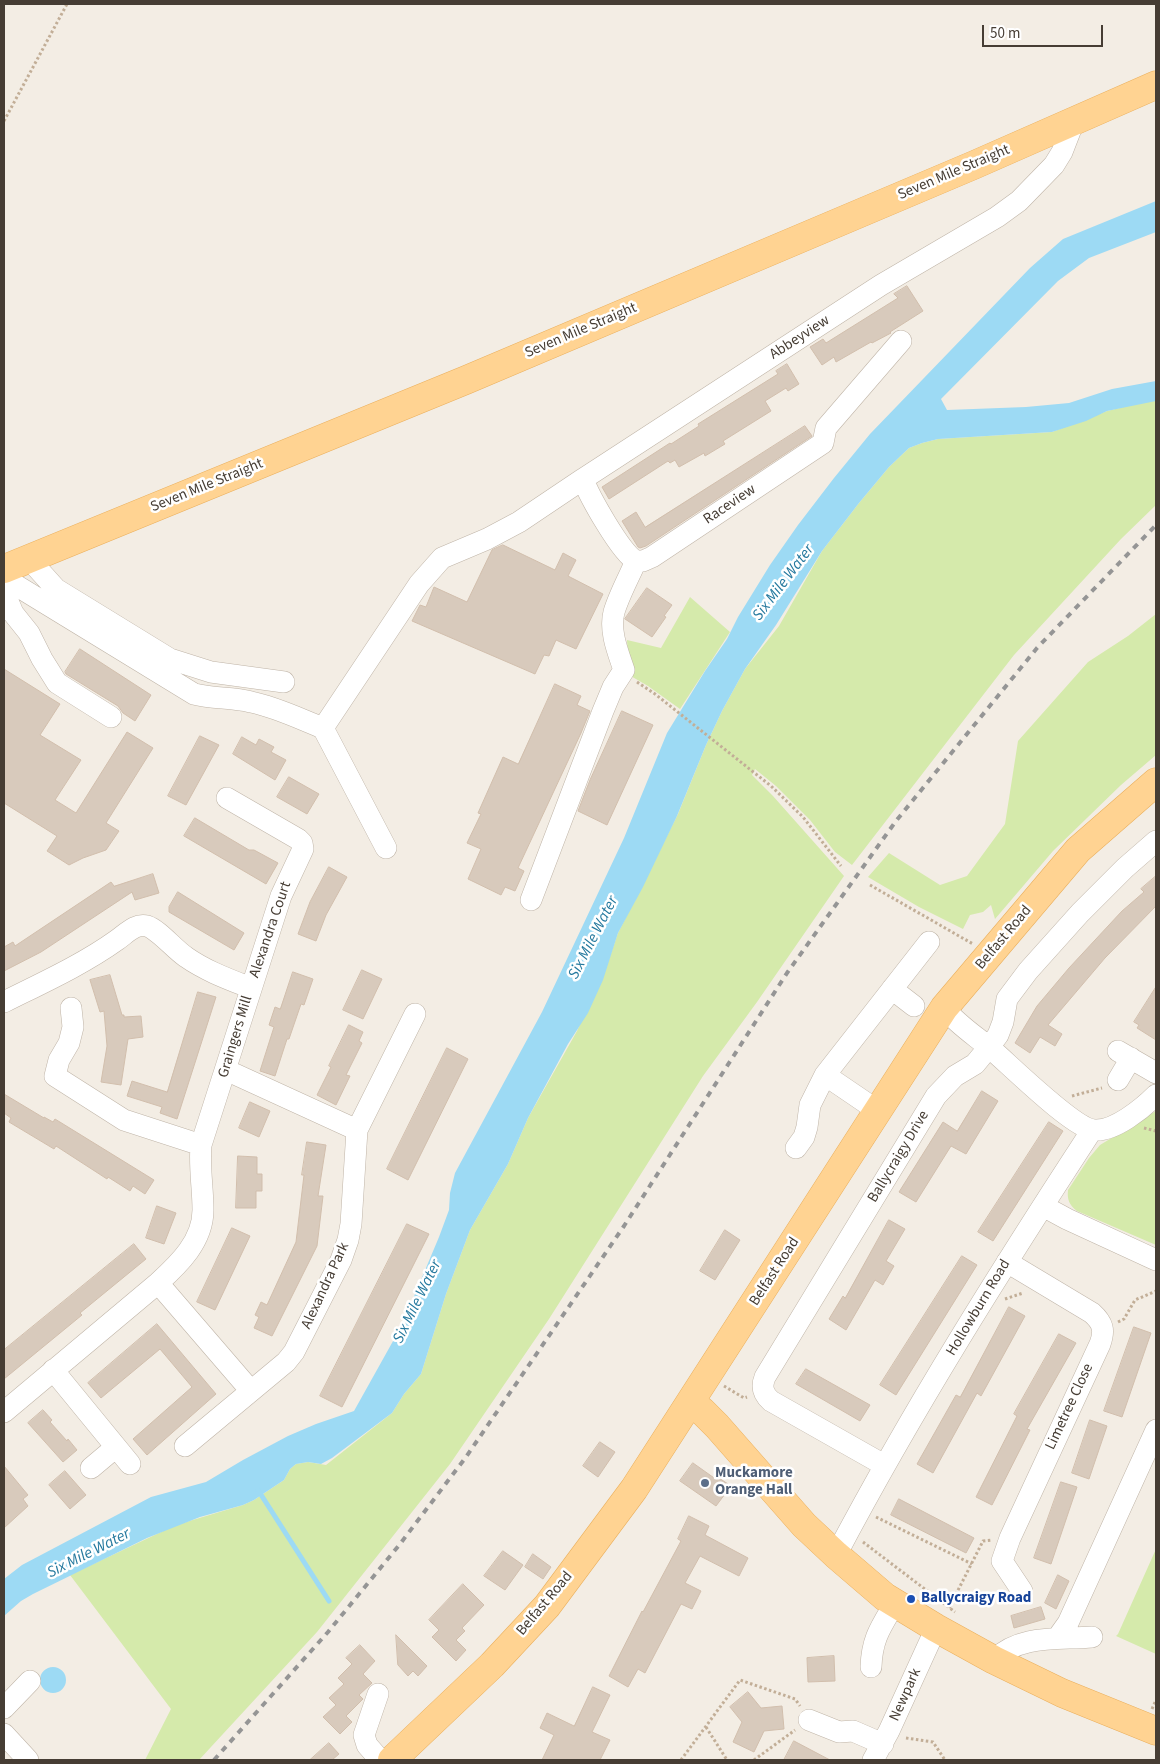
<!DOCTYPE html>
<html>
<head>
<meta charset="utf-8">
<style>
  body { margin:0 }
  #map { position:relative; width:1160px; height:1764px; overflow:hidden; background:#f3ede4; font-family:"Source Sans 3",sans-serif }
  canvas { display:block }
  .frame { position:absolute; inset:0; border:5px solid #463d34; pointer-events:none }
  .scale { position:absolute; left:982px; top:25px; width:121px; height:22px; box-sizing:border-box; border:2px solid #463d34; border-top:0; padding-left:6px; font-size:15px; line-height:18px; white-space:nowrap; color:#463d34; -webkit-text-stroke:4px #fff; paint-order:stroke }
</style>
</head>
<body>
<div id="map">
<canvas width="1160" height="1764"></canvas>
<div class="frame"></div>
<div class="scale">50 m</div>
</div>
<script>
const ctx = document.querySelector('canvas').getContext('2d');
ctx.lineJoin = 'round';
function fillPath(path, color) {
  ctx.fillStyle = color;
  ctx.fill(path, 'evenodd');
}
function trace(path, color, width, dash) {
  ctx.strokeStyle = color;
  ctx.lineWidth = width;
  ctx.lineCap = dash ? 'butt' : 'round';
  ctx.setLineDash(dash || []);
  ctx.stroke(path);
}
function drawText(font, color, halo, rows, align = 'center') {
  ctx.font = font + ' "Source Sans 3",sans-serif';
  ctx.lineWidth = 5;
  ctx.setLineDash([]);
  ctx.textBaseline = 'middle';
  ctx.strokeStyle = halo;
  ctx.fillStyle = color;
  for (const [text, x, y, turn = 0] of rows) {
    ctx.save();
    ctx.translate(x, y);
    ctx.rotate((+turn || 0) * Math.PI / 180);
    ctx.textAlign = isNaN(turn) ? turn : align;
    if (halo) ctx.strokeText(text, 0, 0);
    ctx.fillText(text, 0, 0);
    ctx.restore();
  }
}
const green = new Path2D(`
  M1156,399V505L1121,539L1014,655L852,865L835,852L810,820L776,786L755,769L752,775L773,796L844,876L757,1002L703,1076L549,1319L450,1464L317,1632L199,1760H145L171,1709L70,1575L176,1525L243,1505L254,1500L284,1480L290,1469L296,1464L308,1462L326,1465L392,1413L404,1394L421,1374L446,1294L470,1230L508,1164L528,1118L577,1031L609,959L618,933L678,814L706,745L722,711L745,669L779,626L822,551L859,503L889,467L909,448L922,443L938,439L1052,432L1107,411Z
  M690,597L730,632L680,709L648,686L629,675L627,640L661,648Z
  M1156,614V755L1121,785L1053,851L995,919L991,905L983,912L970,915L963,929L919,907L868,877L889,853L940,885L967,876L1005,824L1018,741L1088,662L1128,636Z
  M1156,1111V1245L1077,1211C1069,1205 1067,1199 1068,1190L1089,1158L1100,1145Z
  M1156,1549V1654L1116,1636L1118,1634Z`);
const water = new Path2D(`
  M1156,201V232L1089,258L1058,281L941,399L947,410L1026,407L1069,403L1112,389L1156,381V401L1107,411L1086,421L1052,432L938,439L922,443L909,448L889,467L859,503L822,551L776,625L745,669L722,711L706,745L677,816L643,887L618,933L603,980L588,1013L568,1044L528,1118L508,1164L470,1230L446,1294L421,1374L404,1394L392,1413L332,1458L321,1464L308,1462L296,1464L290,1469L284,1480L254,1500L243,1505L200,1517L147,1538L33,1594L21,1601L4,1616V1579L22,1565L151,1497L206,1482L243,1460L288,1436L316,1424L354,1411L402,1325L439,1237L449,1210L450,1193L455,1173L542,1012L624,838L667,733L705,671L727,639L738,617L770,565L798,525L834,478L870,434L1030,268L1063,239Z
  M40 1680a13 13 0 1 1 26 0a13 13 0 1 1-26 0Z`);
const stream = new Path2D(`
  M258,1490L329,1601`);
const building = new Path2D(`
  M907,286L923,311L890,332L891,333L872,343L871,342L836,362L834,357L822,365L810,347L823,339L826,343L898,298L894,294Z
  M787,364L799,384L788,391L786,388L765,401L771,411L723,441L725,444L705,456L704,453L679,467L675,460L670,463L668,461L609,499L602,487L670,443L671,444L699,426L698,424L778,374L776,371Z
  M805,426L812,436L646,546L640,548L638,547L622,521L636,512L645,527Z
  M503,545L555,570L563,553L576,560L568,576L603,594L576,649L556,640L549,656L544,655L535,674L412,621L420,605L426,607L434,587L467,602L492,550Z
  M647,588L672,605L664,616L666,617L652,637L625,619Z
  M80,649L151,695L135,721L123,713L118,706L66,674L65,672Z
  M4,669L60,704L40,735L81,760L55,800L76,813L127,732L153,748L106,823L119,831L106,850L83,858L69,865L47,851L57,836L4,803Z
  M555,684L581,696L577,705L590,711L581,733L518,868L524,871L515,891L505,887L501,895L468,879L481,849L467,843L481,814L478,813L503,757L518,764Z
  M622,711L653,725L607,825L578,811L590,780Z
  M200,736L219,745L186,805L168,796Z
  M242,737L256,745L259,739L274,747L271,752L286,760L275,780L233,754Z
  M289,777L319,794L307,814L277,797Z
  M195,818L249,850H254L278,863L266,884L184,836Z
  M329,867L347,877L326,915L316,941L298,934L310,902Z
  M153,874L159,893L135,900L132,892L41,952L4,971V947L13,942L15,946L111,882L114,886Z
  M1156,876V906L1105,958L1048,1025L1062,1034L1055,1046L1040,1037L1030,1053L1015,1043L1037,1006L1069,968L1122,911L1144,892L1141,889Z
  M178,892L244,933L234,950L169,912V907Z
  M362,970L382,979L363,1019L343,1010Z
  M293,972L313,979L304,1005L301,1004L289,1039H287L275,1076L260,1071L274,1027L269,1025L275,1007L280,1009Z
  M110,975L122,1015H124V1017L141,1016L143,1037L128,1039L121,1085L101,1082L107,1046L104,1011L100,1012L90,980Z
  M1156,987V1040L1137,1028L1139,1025L1134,1022Z
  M198,992L216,997L177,1119L160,1113L162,1107L127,1096L132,1081L167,1092Z
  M349,1025L363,1032L359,1041L362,1043L346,1075L350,1076L336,1105L317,1095L331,1067L329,1066Z
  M447,1048L468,1059L408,1180L387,1169Z
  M982,1091L998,1101L966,1154L951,1146L916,1202L899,1192L943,1122L957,1131Z
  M4,1094L44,1118V1117L53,1122L55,1119L154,1180L145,1194L133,1186L130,1191L108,1177L107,1179L56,1146L54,1149L9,1122L11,1118L4,1113Z
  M250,1102L270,1111L259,1137L239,1128Z
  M1049,1122L1063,1131L993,1241L978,1232Z
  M307,1142L326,1145L318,1196H323L317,1246L272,1336L254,1328L259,1317L255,1315L261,1302L267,1305L296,1242L304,1175H302Z
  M238,1156L257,1157V1174H262V1191H256V1208H236Z
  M157,1206L176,1213L164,1244L146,1238Z
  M889,1220L905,1229L886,1261L894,1266L883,1285L875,1280L846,1330L829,1319L843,1296L845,1298Z
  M407,1224L429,1234L342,1407L320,1396Z
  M232,1228L250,1236L215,1310L197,1302Z
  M725,1230L740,1240L715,1280L700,1271Z
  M134,1244L146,1259L80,1313L82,1315L4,1379V1350Z
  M962,1256L977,1265L896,1395L880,1385Z
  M1009,1307L1025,1316L981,1396L977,1393L933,1473L917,1464L956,1395L960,1397Z
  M157,1324L216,1394L147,1455L133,1439L192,1387L160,1349L101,1398L88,1383Z
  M1134,1327L1151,1333L1122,1417L1104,1411Z
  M1059,1334L1076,1343L1027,1429L1030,1430L992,1505L976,1497L1017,1416L1014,1414Z
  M806,1369L870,1405L860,1421L796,1384Z
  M43,1410L52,1420L50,1422L67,1441L68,1439L77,1450L63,1462L28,1423Z
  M1090,1420L1107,1426L1089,1479L1072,1473Z
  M600,1442L615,1452L598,1477L583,1466Z
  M693,1463L717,1480L719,1478L731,1486L716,1506L680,1481Z
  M4,1466L28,1495L23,1499L28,1506L4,1528Z
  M65,1471L86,1495L70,1509L49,1485Z
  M1061,1482L1077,1487L1051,1564L1034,1558Z
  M899,1499L974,1538L966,1553L891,1515Z
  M689,1516L709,1526L705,1535L748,1558L739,1576L700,1556L685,1583L701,1591L692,1609L681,1604L645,1673L638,1669L628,1687L609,1676L642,1611L643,1612L681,1541L678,1539Z
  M503,1551L523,1565L505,1590L484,1576Z
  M533,1554L551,1567L543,1579L525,1567Z
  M1058,1575L1069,1581L1056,1609L1045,1603Z
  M463,1584L484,1605L462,1628L465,1631L456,1640L466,1650L456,1661L432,1637L439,1630L429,1620Z
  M1041,1607L1045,1619L1014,1628L1011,1616Z
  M396,1635L427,1666L418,1676L413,1671L408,1676L398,1665Z
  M360,1645L375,1661L363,1674L372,1683L359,1695L363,1699L346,1716L352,1722L340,1734L323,1717L336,1705L329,1698L344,1684L338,1678L352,1664L346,1658Z
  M834,1656L835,1681L808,1682L807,1658Z
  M593,1687L610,1695L592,1732L610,1740L600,1760H542L554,1735L540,1728L547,1713L574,1726Z
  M748,1692L761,1708L782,1706L784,1729L764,1731L754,1752L733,1742L742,1722L730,1707Z
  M794,1741L830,1760H784Z
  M329,1743L339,1754L332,1760H310Z`);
const path = new Path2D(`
  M4,121L67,4
  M637,682L655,694L771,786L803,817L841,866
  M870,885L973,944
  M1072,1096L1102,1088
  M1144,1128L1156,1131
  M1005,1299L1023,1293
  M1118,1322L1124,1319L1135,1300L1156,1291
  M724,1386L744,1398L747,1397
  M876,1517L972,1564
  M863,1542L955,1612
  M949,1608L983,1541L992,1540
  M1152,1709L1156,1700
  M706,1727L727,1760
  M906,1738L933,1742L945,1760
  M681,1760L740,1680L795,1699L800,1706
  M754,1760L795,1730`);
const minor = new Path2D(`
  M29,559L56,589L170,659L211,672L284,682
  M636,561C621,553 589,496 583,479L881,285L997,217L1019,201L1054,165L1062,152L1074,121
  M636,561H643L652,557L823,443L826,428L901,341
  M4,578L194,694C213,699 232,697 251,702C276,707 300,719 323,728
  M4,592L13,613L29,633L42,659L57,683L111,717
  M386,848L323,728L419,584L442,558L487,539L519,522L583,479
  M531,900L603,711L613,687L624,670C618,652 609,631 614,612C619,595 629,577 636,561
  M892,989L914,1006
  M4,1002C42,983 82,965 117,940C126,934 135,923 147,926C159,930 174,949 186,957C206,971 228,979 251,988
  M71,1008L73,1027L69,1043L59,1060L55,1076L124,1120L201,1145
  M944,1008C957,1024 974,1035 990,1048C1010,1065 1073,1128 1094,1130C1114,1132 1143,1108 1156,1095
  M1118,1051L1156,1073
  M226,1070L357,1130
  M825,1075L878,1111
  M1118,1080L1131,1058
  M796,1148L804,1137L807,1127L810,1105L825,1075L929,942
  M1043,1206L1067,1219L1156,1260
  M1007,1262L1092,1313C1103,1323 1105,1330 1100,1344L1010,1538L1002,1561L1022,1591
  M158,1283L251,1391
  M53,1370L130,1464
  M4,1412L158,1283C179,1264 203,1241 203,1210C203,1188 199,1167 201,1145L281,896L303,849L302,843L298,839L227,798
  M185,1446L286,1362L294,1352L341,1260L348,1240L351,1224L357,1130L415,1014
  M884,1465L771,1401C763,1394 761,1387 765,1377L936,1096L955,1076L975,1064L989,1047L998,1035L1003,1022L1007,999L1028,971L1080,913L1125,868L1156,841
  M91,1468L116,1447
  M836,1555C913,1409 1002,1268 1092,1130
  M1058,1637L1068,1623L1156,1430
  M994,1660C1020,1634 1059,1640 1092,1637
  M871,1667C872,1638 881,1627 895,1603
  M378,1694L364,1735L367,1745L380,1760
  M4,1708L30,1681
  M809,1720L839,1732L853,1731L883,1744
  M4,1734L28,1760
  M873,1760L889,1731L936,1628`);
const major = new Path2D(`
  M4,569L466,380L974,165L1156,85
  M691,1403L702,1411L717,1426L804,1525L836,1555L885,1597L936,1628L994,1660L1062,1693L1156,1731
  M392,1760L492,1665L547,1606L634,1489L944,1008L1078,850L1156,782`);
const rail = new Path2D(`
  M214,1760L328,1632L400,1544L466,1457L624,1226L787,973L896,821L1037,648L1156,525`);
const markers = [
  [705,1483,5,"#5c6f8a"],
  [911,1599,5,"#1a4fb4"]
];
const streetNames = [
  ["Seven Mile Straight",954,173,-23],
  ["Seven Mile Straight",581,331,-23],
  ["Abbeyview",800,338,-33],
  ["Seven Mile Straight",207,486,-22],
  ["Raceview",730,505,-34],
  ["Alexandra Court",271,930,-71],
  ["Belfast Road",1004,938,-50],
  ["Graingers Mill",236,1037,-73],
  ["Ballycraigy Drive",899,1157,-59],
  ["Belfast Road",775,1272,-57],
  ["Alexandra Park",326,1286,-65],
  ["Hollowburn Road",979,1308,-59],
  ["Limetree Close",1070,1407,-65],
  ["Belfast Road",545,1604,-50],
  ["Newpark",906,1695,-66]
];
const serviceNames = [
  ["Muckamore",715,1474],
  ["Orange Hall",715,1491]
];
const transitNames = [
  ["Ballycraigy Road",921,1599]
];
const waterNames = [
  ["Six Mile Water",784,583,-53],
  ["Six Mile Water",594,938,-63],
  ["Six Mile Water",418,1302,-64],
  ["Six Mile Water",89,1554,-27]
];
fillPath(green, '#d5eaab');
fillPath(water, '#9ddaf4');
trace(stream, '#9ddaf4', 5);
fillPath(building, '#d8cabc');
trace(building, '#d1beac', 1);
trace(minor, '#bfb4a7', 22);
trace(major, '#eaaf5c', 29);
trace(path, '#c2ae97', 3, [2.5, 2.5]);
trace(minor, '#fff', 21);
trace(major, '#ffd392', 28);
trace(rail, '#959595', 4, [6, 6]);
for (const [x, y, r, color] of markers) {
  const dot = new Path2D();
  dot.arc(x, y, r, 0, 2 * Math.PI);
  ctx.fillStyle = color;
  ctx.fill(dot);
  trace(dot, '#fff', 2);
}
drawText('15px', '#463d34', '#fff', streetNames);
drawText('bold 15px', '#4e5e75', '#fff', serviceNames, 'left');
drawText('bold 15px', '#164399', '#fff', transitNames, 'left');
drawText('italic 16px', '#25799e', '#fff', waterNames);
</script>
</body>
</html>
